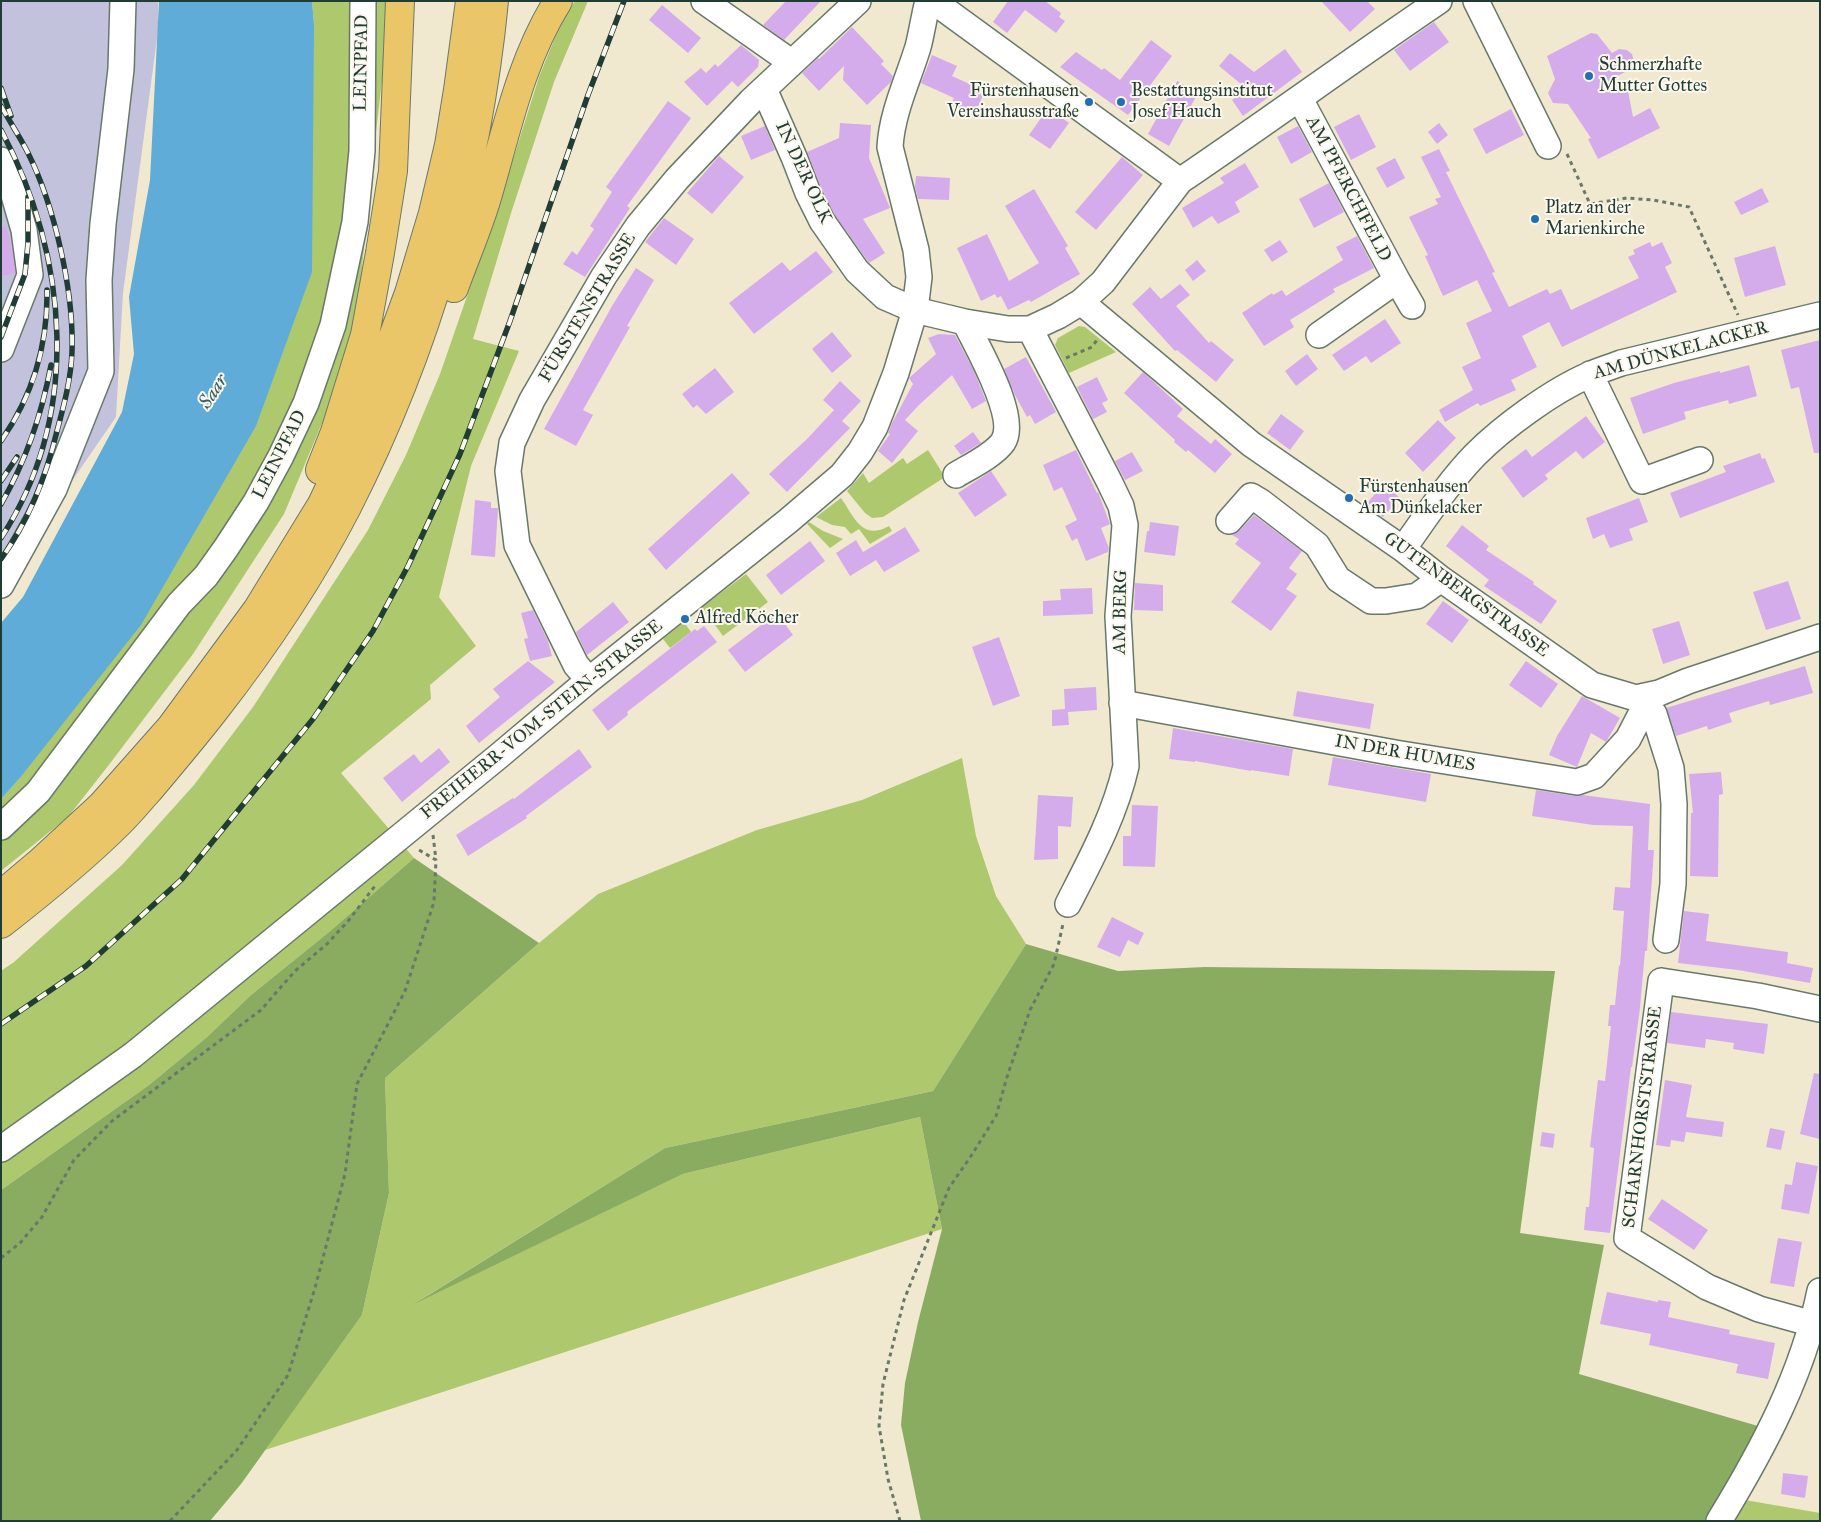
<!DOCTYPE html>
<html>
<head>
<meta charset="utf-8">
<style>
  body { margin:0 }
  #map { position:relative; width:1821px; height:1522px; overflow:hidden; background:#f1e9cf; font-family:"IM FELL Great Primer",serif }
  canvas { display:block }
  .frame { position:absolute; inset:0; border:2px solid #1f3d34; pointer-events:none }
</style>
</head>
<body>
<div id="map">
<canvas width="1821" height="1522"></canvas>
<div class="frame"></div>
</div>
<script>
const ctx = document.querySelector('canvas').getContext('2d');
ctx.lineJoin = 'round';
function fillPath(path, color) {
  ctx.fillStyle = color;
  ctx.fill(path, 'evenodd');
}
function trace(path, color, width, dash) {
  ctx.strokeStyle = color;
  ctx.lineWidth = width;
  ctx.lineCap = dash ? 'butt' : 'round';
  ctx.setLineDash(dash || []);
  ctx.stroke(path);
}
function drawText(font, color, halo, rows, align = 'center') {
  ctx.font = font + ' "IM FELL Great Primer",serif';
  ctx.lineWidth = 4;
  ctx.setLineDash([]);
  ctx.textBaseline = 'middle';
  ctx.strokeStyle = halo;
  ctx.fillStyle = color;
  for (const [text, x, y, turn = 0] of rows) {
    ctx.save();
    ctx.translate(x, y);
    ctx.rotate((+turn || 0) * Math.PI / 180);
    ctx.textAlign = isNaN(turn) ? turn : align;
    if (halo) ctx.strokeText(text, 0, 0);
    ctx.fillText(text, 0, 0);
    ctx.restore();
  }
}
const industrial = new Path2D(`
  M1,1H158V31L123,293L116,417L1,584Z`);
const green = new Path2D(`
  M312,1H386L384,63L371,176L360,288L352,332L338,385L284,514L193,654L108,766L68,817L1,871V799L19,779L314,24Z
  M575,1H588L554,82L512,210L473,339L519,351L471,466L439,597L476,646L430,685L431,699L341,773L414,858L329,932L251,995L206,1038L149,1085L1,1190V971L14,962L122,865L194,785L253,707L368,530L406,455L440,374L499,204L539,77L560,25Z
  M1079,326L1085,327L1116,352L1069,373L1055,345L1058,338Z
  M928,450L945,477L883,517L872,518L865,513L847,491L863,473L869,483L903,458L907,464Z
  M841,498C855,518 862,541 889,526L892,531L870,544L859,529L851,534L845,527L832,525L816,517Z
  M809,522L823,531L843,539L830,548L807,524Z
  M746,574L768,602L723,636L702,607Z
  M684,622L691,632L670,648L663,639Z
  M962,758L976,836L996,896L1026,944L933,1091L665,1148L420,1300L683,1174L920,1117L942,1229L265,1450L362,1315L389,1193L385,1078L539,943L598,894L757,830L862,800Z
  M1722,1496L1820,1513V1521H1705Z`);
const forest = new Path2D(`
  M414,858L539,943L385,1078L389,1193L362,1315L241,1484L210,1521H1V1190L149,1085L206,1038L251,995L329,932Z
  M1026,944L1118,971L1205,967L1555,971L1520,1233L1604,1245L1579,1374L1758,1426L1722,1496L1705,1521H921L901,1425L905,1383L918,1322L942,1229L920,1117L683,1174L414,1304L665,1148L933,1091Z`);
const water = new Path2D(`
  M159,1H312L314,24L312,272L256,426L141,625L19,779L1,799V623L23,597L122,412L134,354L129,297L150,180Z`);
const building = new Path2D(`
  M786,1H821L784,40L763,25Z
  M1008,1H1045L1061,13L1059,17L1065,21L1056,33L1025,10L1007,33L993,22Z
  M1321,1H1367L1375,9L1350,32Z
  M662,5L701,38L688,53L649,20Z
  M1434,22L1449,42L1410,71L1394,50Z
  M852,27L884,61L881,64L893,76L891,82L867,105L843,80L844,66L819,91L802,73L818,58L819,59Z
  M1591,33L1597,34L1612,53L1619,49L1627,50L1632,54L1634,62L1631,69L1610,80L1628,91L1633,117L1650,108L1660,128L1598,159L1588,139L1591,138L1568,104L1553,103L1548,93L1555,79L1547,56Z
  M1151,40L1172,56L1128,115L1060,67L1076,52L1102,70L1104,68L1120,80Z
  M741,45L759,60L758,67L738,87L732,81L707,106L684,82L701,68L706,73L715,64L718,67Z
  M1285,49L1302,72L1243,116L1232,100L1247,89L1219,66L1230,53L1254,72Z
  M932,55L957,66L952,76L985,91L973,118L949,108L954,98L921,83Z
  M1177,81L1198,93L1169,146L1148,134Z
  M668,101L691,118L627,206L630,208L585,277L563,264L572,251L577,255L594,229L590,226L612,192L606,187Z
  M1048,108L1069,123L1050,149L1029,135Z
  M1511,109L1524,135L1486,154L1473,129Z
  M1359,114L1376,147L1351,160L1334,127Z
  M840,123L871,125L869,158L890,208L863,219L885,253L869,263L834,214L821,187L807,152L839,138Z
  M1439,123L1448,135L1437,144L1428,132Z
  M765,126L775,150L751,160L741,136Z
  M1298,126L1312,152L1291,164L1277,137Z
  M1439,149L1450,171L1446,172L1495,272L1492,273L1509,307L1547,289L1550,294L1561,289L1571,310L1639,278L1628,257L1635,254L1633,250L1650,242L1652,247L1662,242L1672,263L1665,267L1677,292L1562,347L1549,322L1522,336L1537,367L1511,380L1516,390L1480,406L1478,403L1445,422L1439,410L1473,390L1462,367L1481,358L1466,323L1492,311L1477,280L1443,296L1425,256L1428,255L1409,217L1438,204L1435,199L1441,197L1421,157Z
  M719,156L744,177L712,214L687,193Z
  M1122,157L1143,175L1096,230L1075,212Z
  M1395,158L1405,178L1387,188L1376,168Z
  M1245,163L1259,187L1235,202L1240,212L1218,224L1212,216L1193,228L1182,208L1224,183L1220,178Z
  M916,176L950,178L949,200L918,199L915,187Z
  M1329,183L1344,212L1314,228L1299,199Z
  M1762,188L1769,202L1741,215L1734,202Z
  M1034,189L1068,246L1065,248L1080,274L1031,302L1029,300L1008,310L1001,296L997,298L995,294L981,301L957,248L987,234L1009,281L1039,263L1005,206Z
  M664,218L694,239L676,265L645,242Z
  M6,226L12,248L15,273L1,276V227Z
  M1357,236L1374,268L1333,289L1335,292L1290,320L1294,327L1264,346L1242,313L1272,293L1273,295L1282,290L1286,296L1343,260L1336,247Z
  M1280,240L1288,252L1272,262L1264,250Z
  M1775,246L1786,285L1745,297L1734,258Z
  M816,251L833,272L754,334L729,303L782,262L790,271Z
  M1197,260L1206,271L1193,281L1185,270Z
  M636,268L654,280L627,326L630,327L583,410L593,415L576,446L544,429L612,306Z
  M1180,284L1190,295L1176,306L1209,343L1211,341L1234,360L1216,382L1177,350L1175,351L1132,304L1150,287L1161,299Z
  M1385,319L1401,343L1371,363L1366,356L1344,371L1332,355Z
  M832,332L852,356L832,373L812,349Z
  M939,334L955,335L974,371L986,401L972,409L952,375L919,405L905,420L918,431L892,463L878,451L890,434L888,433L892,423L913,384L909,378L936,354L928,338Z
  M1820,340V453H1814L1799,387L1791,389L1781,350Z
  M1307,354L1318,369L1296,386L1285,371Z
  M1026,357L1056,412L1035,424L1030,415L1027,417L1015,395L1004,369Z
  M1749,365L1757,396L1729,404L1728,400L1684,412L1686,419L1643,434L1630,398L1674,383L1720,371V373Z
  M715,368L734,392L706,414L697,405L693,408L682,394Z
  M1143,372L1183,409L1177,416L1211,444L1215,439L1232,454L1215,473L1188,450L1186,452L1174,442L1175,440L1124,393Z
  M1097,377L1108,400L1102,403L1107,412L1093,419L1077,387Z
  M840,381L861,401L842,421L850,428L787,492L769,474L807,439L834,410L823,400Z
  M1281,414L1304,431L1290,450L1267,433Z
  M1586,416L1605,442L1583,459L1576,451L1545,475L1548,479L1523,498L1501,468L1526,449L1532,457Z
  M1438,420L1456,438L1423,472L1405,453Z
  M973,432L981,443L961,455L954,446Z
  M1076,450L1097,493L1098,492L1110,524L1101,528L1109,548L1108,552L1086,561L1077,538L1072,541L1065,526L1077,520L1062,487L1054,491L1043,465Z
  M1132,452L1143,471L1125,480L1115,461Z
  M1760,453L1762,459L1765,458L1775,482L1680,518L1670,493L1726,472L1723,466Z
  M991,471L1007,495L975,517L958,493Z
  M732,473L750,493L666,570L648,549Z
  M1384,484L1400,498L1383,517L1367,503Z
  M1639,498L1648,522L1629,529L1633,540L1610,548L1604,534L1593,539L1586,518Z
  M475,500L491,502V508H498L495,557L471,555Z
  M1254,515L1302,551L1289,568L1297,574L1286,589L1297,596L1271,631L1231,602L1261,563L1235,544L1239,539L1232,535L1240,530Z
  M1150,522L1179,526L1175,556L1144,552L1147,531H1149Z
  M1462,525L1489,546L1486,550L1534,582L1533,584L1557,601L1541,624L1484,586L1489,580L1446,546Z
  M905,527L920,551L884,572L876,560L850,576L836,553L856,540L863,552Z
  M810,541L825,561L781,595L766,575Z
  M1788,581L1801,619L1766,630L1753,592Z
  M1135,583L1163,585V611L1134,610Z
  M1092,588L1093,614L1043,616V601L1061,600L1060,589Z
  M1443,601L1469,620L1452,643L1426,624Z
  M613,602L629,622L587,655L576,632Z
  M533,610L548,641L552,656L530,661L524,639L528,638L521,613Z
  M777,613L793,635L745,672L728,650Z
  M1679,621L1690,655L1663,664L1652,629Z
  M704,626L717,642L627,712L628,715L608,731L592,710L695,629L697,631Z
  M999,637L1020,696L993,706L972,647Z
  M528,661L555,682L479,743L466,726L500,697L493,689Z
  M1526,661L1558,684L1541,708L1509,685Z
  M1805,666L1813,693L1770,705L1769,701L1729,713L1732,722L1708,730L1707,726L1676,736L1666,708Z
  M1096,687L1097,710L1068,712L1069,725L1052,726V710L1065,709L1064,689Z
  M1297,691L1374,704L1370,729L1293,716Z
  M1582,696L1620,718L1606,742L1591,733L1577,767L1549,755L1557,736Z
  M1173,728L1293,749L1289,776L1251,770V771L1195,761V762L1169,759Z
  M439,748L450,762L402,802L383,778L414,754L421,763Z
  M579,749L592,767L526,816L527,818L468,856L456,835L513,798L514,799Z
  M1333,757L1431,774L1426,802L1328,785Z
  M1721,772L1723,794L1719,795L1718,877L1690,876L1691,813H1693L1689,774Z
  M1536,790L1575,796L1583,795L1650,804L1648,850H1654L1647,951H1645L1640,1008L1632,1067H1631L1610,1233L1584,1230L1586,1207H1589L1594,1148L1590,1147L1598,1080L1605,1081L1611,1026H1608L1610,1005H1615L1619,965L1620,966L1624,911L1613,910L1615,887L1630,888L1633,826L1593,825L1532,816Z
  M1038,795L1073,797L1071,827L1058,826V859L1034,860Z
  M1132,805L1158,806L1155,867L1123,866V836H1131Z
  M1684,911L1709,914L1706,941L1788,952L1787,963L1813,968L1810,983L1738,970L1678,963Z
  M1112,917L1144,933L1138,945L1128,940L1120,957L1097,947Z
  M1671,1012L1768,1024L1764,1054L1733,1049L1734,1043L1706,1039L1705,1048L1667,1043Z
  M1814,1073L1820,1074V1139L1800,1134Z
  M1665,1080L1692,1085L1686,1117L1724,1122L1722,1137L1686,1132L1684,1142L1671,1140L1670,1147L1656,1145Z
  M1770,1128L1785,1131L1781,1150L1766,1147Z
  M1542,1132L1555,1134L1553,1148L1540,1146Z
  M1796,1162L1818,1166L1809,1214L1781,1209L1785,1184L1792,1185Z
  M1662,1199L1708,1230L1694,1250L1648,1219Z
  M1778,1238L1802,1242L1794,1287L1770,1283Z
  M1607,1292L1658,1302V1300L1671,1302L1668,1317L1730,1330L1729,1334L1775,1343L1768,1379L1736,1373L1738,1364L1649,1345L1651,1334L1600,1324Z
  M1783,1473L1808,1476L1805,1498L1781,1494Z`);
const path = new Path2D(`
  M1567,154L1590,204L1627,198L1653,200L1689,207L1738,315
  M1066,358L1092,347L1097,340
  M433,835L436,860
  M1,1258L20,1243L42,1217L74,1160L112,1121L261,1010L295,971L327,944L349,920L375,886
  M170,1521L237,1450L288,1375L315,1288L345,1174L357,1084L405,991L434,902L436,860L419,850L416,852
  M900,1521L888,1479L879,1426L883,1384L904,1300L949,1188L971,1156L996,1116L1007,1077L1030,1010L1054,964L1063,924`);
const minor = new Path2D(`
  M704,1L791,62
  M1476,1L1548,146
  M764,89L794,157L808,193L822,221L857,271L885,297L915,310L965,322L1008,329H1030L1058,316L1081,302L1103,282L1180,181L933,1
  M1300,99L1397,280L1319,335
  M1,160L7,171L24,230L30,275L1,349
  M1180,181C1267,122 1352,60 1439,1
  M1397,280L1412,306
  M1081,302L1251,444L1403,549L1441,579L1592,685L1636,698L1659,693L1688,681L1820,637
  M1030,329L1109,481L1121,506L1125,525L1118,616L1126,766C1115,815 1091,859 1068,904
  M1590,374L1642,481L1700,460
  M956,475C969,467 994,455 1003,442C1019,417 977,347 965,322
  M1229,521L1251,496L1261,502L1317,545L1338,579L1371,601H1386L1417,596L1441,579
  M1403,549C1426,517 1448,483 1475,455C1503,427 1552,391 1589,375C1600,370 1611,367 1621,363L1820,315
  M1,585L54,489L101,371L99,280L103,224L121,69L123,1
  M589,680L576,665L517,545L508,471L512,443L532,400L604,276L638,226L677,179L751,101L858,1
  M1122,703L1395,753L1577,782L1594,776L1628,739L1642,712L1643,697
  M1643,708L1654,714L1671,768L1674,804L1673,884L1666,940
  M1,827L38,792L179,604L206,576L226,548L256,502L281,456L306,403L333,325L355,222L362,151L363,1
  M1,1149L133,1055L500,755L589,680L788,521L842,475L860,452L875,427L896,373L915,310L919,277L916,250L890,147C892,112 908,80 918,47C922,32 924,16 928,1
  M1813,1324L1759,1309L1707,1287L1627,1238L1661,981L1758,996L1820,1009
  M1719,1521C1763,1449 1803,1374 1820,1291`);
const highway = new Path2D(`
  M454,288C465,257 479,226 488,194C507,129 521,60 558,1
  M320,470L335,432L365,335L380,253L393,171L400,1
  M1,895L39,863L102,805L171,727L257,610L322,504L351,443L375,386L409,293L433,213L449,145L458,90L470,1
  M1,924C42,892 83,859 120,822C130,812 139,801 149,790C171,764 193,738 214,711C264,647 310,579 347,507C427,350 477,177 494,1`);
const rail = new Path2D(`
  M1,88L11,116
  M1,106C10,122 20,137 28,153C55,207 74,292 72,352C71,379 64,405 57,431C46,477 29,520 1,559
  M1,130C69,257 82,414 1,538
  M1,337L25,274L28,243V197
  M1,441C33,395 48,346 47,290
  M1,481L17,457
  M1,504C26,461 42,413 51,365
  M1,1024L86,966L182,879L313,719L373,631L408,566L460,454L510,321L588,95L624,1`);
const markers = [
  [1589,76,5,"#1f6fb2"],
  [1089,102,5,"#1f6fb2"],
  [1121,102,5,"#1f6fb2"],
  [1535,219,5,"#1f6fb2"],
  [1349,498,5,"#1f6fb2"],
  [685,619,5,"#1f6fb2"]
];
const streetNames = [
  ["LEINPFAD",362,63,-89],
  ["IN DER OLK",803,173,65],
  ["AM PFERCHFELD",1348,189,62],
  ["FÜRSTENSTRASSE",588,308,-59],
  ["AM DÜNKELACKER",1681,351,-15],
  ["LEINPFAD",280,455,-63],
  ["GUTENBERGSTRASSE",1466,595,36],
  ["AM BERG",1121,612,-89],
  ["FREIHERR-VOM-STEIN-STRASSE",542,720,-39],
  ["IN DER HUMES",1405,754,10],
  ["SCHARNHORSTSTRASSE",1643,1117,-83]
];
const poiNames = [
  ["Schmerzhafte",1599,66],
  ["Mutter Gottes",1599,87],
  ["Fürstenhausen",1079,92,"right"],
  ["Vereinshausstraße",1079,113,"right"],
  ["Bestattungsinstitut",1131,92],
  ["Josef Hauch",1131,113],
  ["Platz an der",1545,209],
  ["Marienkirche",1545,230],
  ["Fürstenhausen",1359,488],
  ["Am Dünkelacker",1359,509],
  ["Alfred Köcher",695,619]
];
const waterNames = [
  ["Saar",214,392,-57]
];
fillPath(industrial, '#c2c2dc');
fillPath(green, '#aec86e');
fillPath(forest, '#8aac61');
fillPath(water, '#5facd8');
fillPath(building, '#d4aceb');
trace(minor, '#68796a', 28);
trace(highway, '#68796a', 30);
trace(path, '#68796a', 3, [4, 4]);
trace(minor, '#fff', 25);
trace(highway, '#ebc669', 28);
trace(rail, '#1f3d34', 5.5);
trace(rail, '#fbf7ec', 4, [11]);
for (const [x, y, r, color] of markers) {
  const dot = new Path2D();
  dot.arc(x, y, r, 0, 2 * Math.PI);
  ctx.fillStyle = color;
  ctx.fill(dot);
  trace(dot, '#fbf7ec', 2);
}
drawText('18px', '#1f3d34', '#fbf7ec', streetNames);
drawText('18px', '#1f3d34', '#fbf7ec', poiNames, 'left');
drawText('italic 19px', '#325e65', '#fbf7ec', waterNames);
</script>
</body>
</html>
